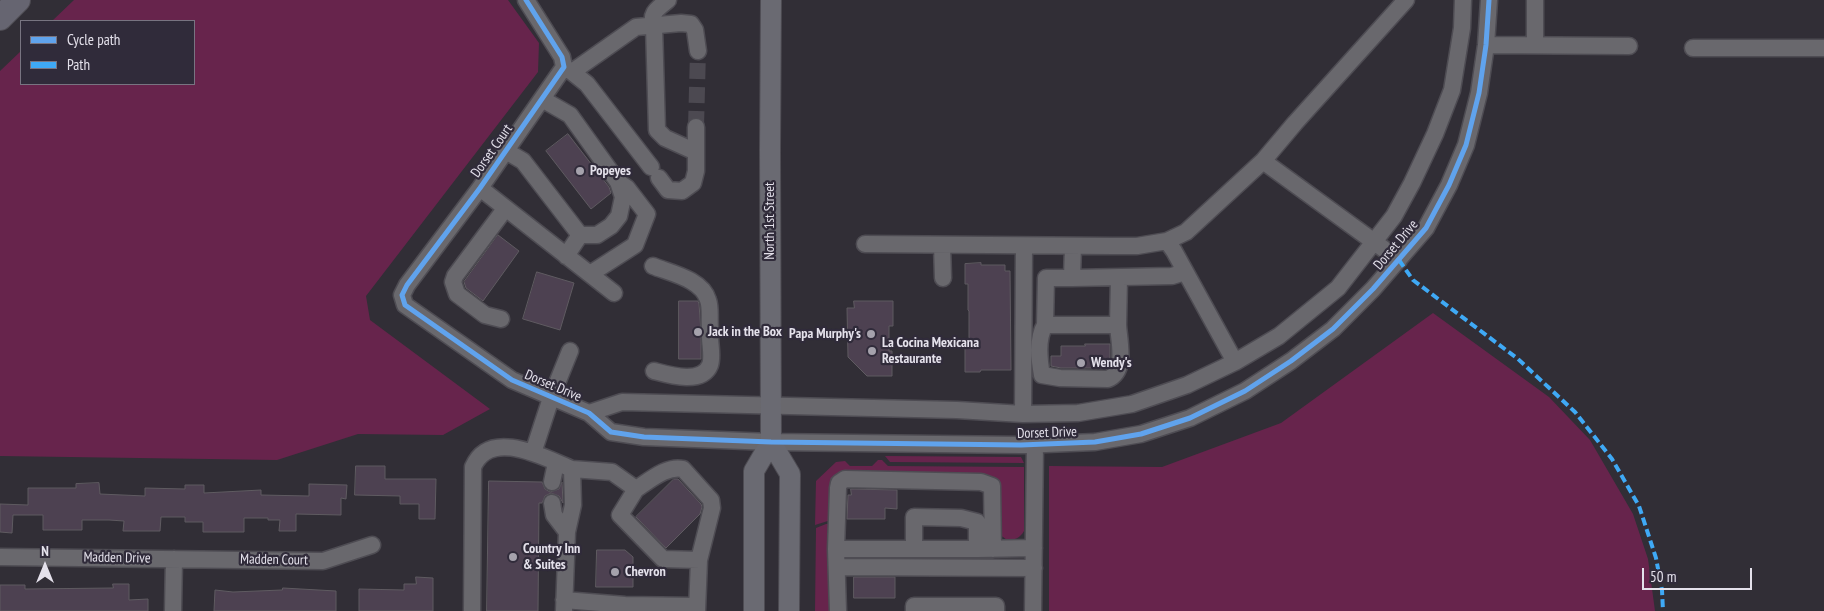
<!DOCTYPE html>
<html>
<head>
<meta charset="utf-8">
<style>
  body { margin:0 }
  #map { position:relative; width:1824px; height:611px; overflow:hidden; background:#312e36; font-family:"PT Sans Narrow",sans-serif }
  canvas { display:block }
  .legend { position:absolute; left:20px; top:20px; width:175px; height:65px; box-sizing:border-box; background:#302b3a; border:1px solid #787481; margin:0; padding:6px 9px; list-style:none; font-size:15px; color:#e4e1eb }
  .legend li { display:flex; align-items:center; gap:10px; height:25px }
  .legend b { width:25px; border:1px solid #787481 }
  .north { position:absolute; left:20px; top:541px; width:50px; height:50px; -webkit-text-stroke:4px #302b3a; paint-order:stroke; rotate:0deg; font-size:14px; font-weight:700; line-height:20px; text-align:center; color:#e4e1eb }
  .north::after { content:''; display:block; margin:auto; width:18px; height:22px; background:#e4e1eb; clip-path:polygon(50% 0,100% 100%,50% 72%,0 100%) }
  .scale { position:absolute; left:1642px; top:568px; width:110px; height:22px; box-sizing:border-box; border:2px solid #e4e1eb; border-top:0; padding-left:6px; font-size:15px; line-height:18px; white-space:nowrap; color:#e4e1eb; -webkit-text-stroke:4px #302b3a; paint-order:stroke }
</style>
</head>
<body>
<div id="map">
<canvas width="1824" height="611"></canvas>
<ul class="legend">
<li><b style="height:6px;background:#60a3ed"></b>Cycle path</li>
<li><b style="height:6px;background:#3fa9f5"></b>Path</li>
</ul>
<div class="north">N</div>
<div class="scale">50 m</div>
</div>
<script>
const ctx = document.querySelector('canvas').getContext('2d');
ctx.lineJoin = 'round';
function fillPath(path, color) {
  ctx.fillStyle = color;
  ctx.fill(path, 'evenodd');
}
function trace(path, color, width, dash) {
  ctx.strokeStyle = color;
  ctx.lineWidth = width;
  ctx.lineCap = dash ? 'butt' : 'round';
  ctx.setLineDash(dash || []);
  ctx.stroke(path);
}
function drawText(font, color, halo, rows, align = 'center') {
  ctx.font = font + ' "PT Sans Narrow",sans-serif';
  ctx.lineWidth = 4.5;
  ctx.setLineDash([]);
  ctx.textBaseline = 'middle';
  ctx.strokeStyle = halo;
  ctx.fillStyle = color;
  for (const [text, x, y, turn = 0] of rows) {
    ctx.save();
    ctx.translate(x, y);
    ctx.rotate((+turn || 0) * Math.PI / 180);
    ctx.textAlign = isNaN(turn) ? turn : align;
    if (halo) ctx.strokeText(text, 0, 0);
    ctx.fillText(text, 0, 0);
    ctx.restore();
  }
}
const green = new Path2D(`
  M74,0H508L539,43L538,72L366,296L370,320L490,409L443,435L358,434L277,460L0,456V71L21,51V84H194V21H52Z
  M1433,313L1549,397L1590,440L1633,514L1648,559L1655,611H1049V466L1162,467L1281,423Z
  M885,456L1021,457L1024,463L890,462Z
  M878,460H882L888,466L1024,467V531C1020,538 1015,540 1007,540L999,534L998,490L844,475L831,520L815,525L816,481L836,462L845,461L850,466H872Z
  M826,524H831V611H815L816,528Z`);
const building = new Path2D(`
  M568,134L609,187L611,193L591,209L546,151Z
  M498,235L519,251L483,301L466,288L464,282Z
  M981,263V265H1005V271H1010L1011,370H981L980,372H965V346H969V311L968,310V284H965V264Z
  M537,272L574,283L560,330L523,319Z
  M679,301H698L699,304L701,332V359H679Z
  M854,301H893V326H889V351H892V376H867L848,357L847,308H854Z
  M1085,344H1110V361L1107,368H1061L1051,366V356H1061V346H1085Z
  M356,466H385V479H436L435,519H419V504H400V496L355,495Z
  M674,479H678L701,504L702,507L700,514L666,548L636,517Z
  M489,481L542,482L545,489L550,492L559,489L562,482L563,503L559,496L551,493L545,496L542,503H539L538,611H487Z
  M99,483L100,494L145,496V488L185,489V485H204V493L261,490V495L309,496V484L347,485L346,499L341,498V515L296,514V531H279L280,520H268V518H244V532H203V522H185V517H161L160,531H123L124,521L109,520H82V530H43V515H13L12,533L0,532V504L28,505V488H76V484Z
  M851,489L897,490V509L885,508V519H847L848,495H851Z
  M597,550H625L633,557V587H596Z
  M416,577L433,578V611H359V589L404,590V584H416Z
  M854,577H895V598H854Z
  M113,584H129V600L148,599V611H0V585H25V589L113,588Z
  M283,588L336,591V611H214L215,590L233,592L282,590Z`);
const minorTunnel = new Path2D(`
  M696,127L698,51`);
const minor = new Path2D(`
  M526,0L562,57L564,67L480,188L407,285L402,295L405,305L512,380L589,413L611,432L644,437L771,442L1021,445L1095,442L1141,434L1190,418L1245,391L1291,361L1333,329L1373,289L1426,228L1449,185L1466,145L1479,93L1486,45L1489,0
  M668,0C659,8 649,12 654,26L657,130L665,138L696,152
  M1486,45L1629,46
  M1535,45V0
  M1693,48H1824
  M564,67L572,72L587,84L651,167
  M572,72L636,27L681,23L691,24L695,30L698,51
  M542,99L570,115L618,182L627,188L647,214L635,245L590,274
  M506,151L523,161L580,235L566,256
  M1263,161L1399,260
  M659,178L668,190L682,191L693,183L696,171V127
  M480,188L614,293
  M580,235H597L611,226L619,216L623,197L618,182
  M1167,241L1174,251L1235,362
  M865,244L1113,246H1137L1167,241L1186,232L1263,161L1295,123L1406,0
  M942,245L943,278
  M1073,246L1072,278L1172,276L1185,272
  M653,266C670,273 702,279 708,300C711,308 709,319 710,328
  M1072,278H1046L1045,325H1118L1119,278
  M501,319L485,315L457,294L453,282L455,276L505,209
  M1045,325C1037,338 1039,359 1042,375L1060,378L1108,379C1127,371 1119,342 1118,325
  M654,371C669,375 702,385 710,365C713,357 710,345 710,337
  M589,413L622,402L957,410L1023,414L1078,413L1132,404L1187,385L1235,362L1279,336L1338,288L1394,216L1412,183L1435,134L1452,90L1462,28L1463,0
  M1023,414L1024,246
  M533,453L551,398L570,351
  M572,469L612,472L636,489L620,515L663,559L699,560L697,611
  M552,482L556,463
  M636,489C649,481 667,465 683,469L711,500L712,508L699,560
  M552,503L554,515L567,532
  M836,549H914V517L961,518L977,522V549L1034,548
  M914,549H977
  M0,557L323,561L372,545
  M837,567L1034,568
  M564,600L625,605L697,606
  M173,611L174,559
  M472,611L473,467C490,427 545,458 572,469L573,505L567,532L564,611
  M838,611L836,549L838,488L839,483L845,479L981,482L992,486L993,549
  M914,611V606H996V611
  M1033,611L1035,445`);
const major = new Path2D(`
  M771,0L770,150L771,442L790,474L789,611
  M754,611V471L771,442`);
const highway = new Path2D(`
  M0,18L18,0`);
const quiet = new Path2D(`
  M1399,260L1413,280L1518,359L1575,412L1612,459L1639,506L1656,558L1662,590L1663,611`);
const cycleway = new Path2D(`
  M526,0L562,57L564,67L480,188L407,285L402,295L405,305L512,380L589,413L611,432L644,437L771,442L1021,445L1095,442L1141,434L1190,418L1245,391L1291,361L1333,329L1373,289L1426,228L1449,185L1466,145L1479,93L1486,45L1489,0`);
const markers = [
  [580,171,5,"#a5a2ac"],
  [698,332,5,"#a5a2ac"],
  [871,334,5,"#a5a2ac"],
  [872,351,5,"#a5a2ac"],
  [1081,363,5,"#a5a2ac"],
  [513,557,5,"#a5a2ac"],
  [615,572,5,"#a5a2ac"]
];
const streetNames = [
  ["Dorset Court",492,151,-55],
  ["North 1st Street",770,221,-90],
  ["Dorset Drive",1396,245,-50],
  ["Dorset Drive",553,386,23],
  ["Dorset Drive",1047,433,-2],
  ["Madden Drive",117,558,1],
  ["Madden Court",274,560,1]
];
const poiNames = [
  ["Popeyes",590,171],
  ["Jack in the Box",708,332],
  ["Papa Murphy's",861,334,"right"],
  ["La Cocina Mexicana",882,343],
  ["Restaurante",882,359],
  ["Wendy's",1091,363],
  ["Country Inn",523,549],
  ["& Suites",523,565],
  ["Chevron",625,572]
];
fillPath(green, '#67244c');
fillPath(building, '#4d4151');
trace(building, '#5f5b61', 1);
trace(minorTunnel, '#4c4951', 16, [16, 8]);
trace(minor, '#4e4c53', 19);
trace(major, '#4e4c53', 22);
trace(highway, '#4e4c53', 26);
trace(minor, '#69686d', 16);
trace(major, '#6a6a72', 20);
trace(highway, '#666571', 24);
trace(quiet, '#3fa9f5', 4, [8, 4]);
trace(cycleway, '#60a3ed', 5);
for (const [x, y, r, color] of markers) {
  const dot = new Path2D();
  dot.arc(x, y, r, 0, 2 * Math.PI);
  ctx.fillStyle = color;
  ctx.fill(dot);
  trace(dot, '#302b3a', 2);
}
drawText('14px', '#e4e1eb', '#302b3a', streetNames);
drawText('bold 14px', '#e4e1eb', '#302b3a', poiNames, 'left');
</script>
</body>
</html>
